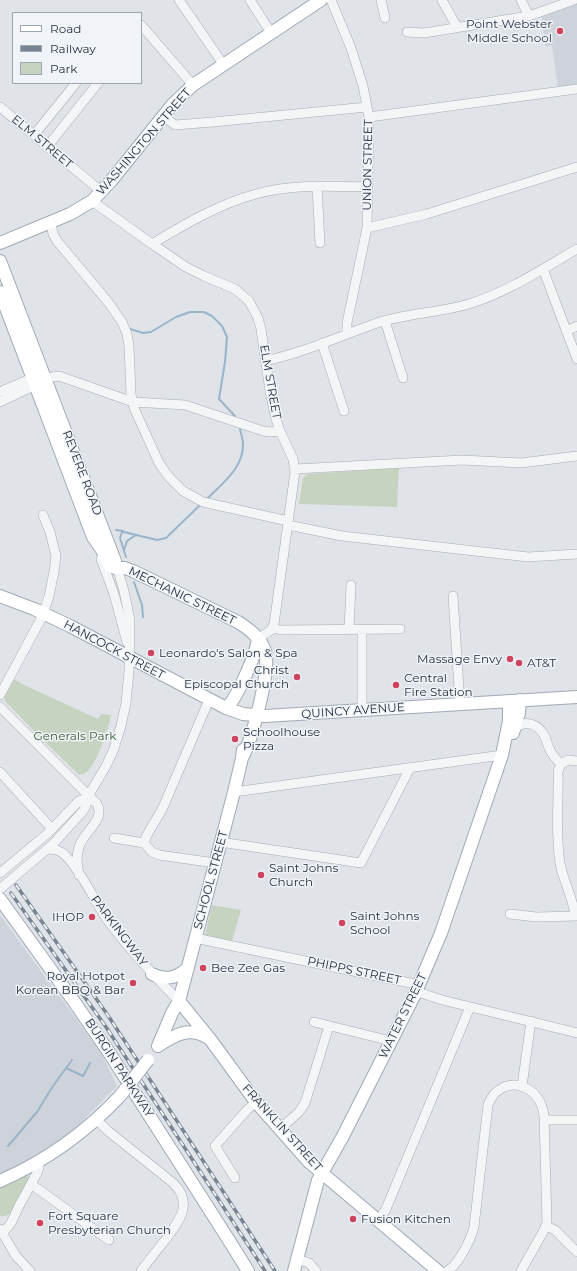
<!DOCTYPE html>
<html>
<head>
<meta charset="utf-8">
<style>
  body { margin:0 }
  #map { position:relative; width:577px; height:1271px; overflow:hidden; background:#e0e4e9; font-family:Montserrat,sans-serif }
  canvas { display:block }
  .legend { position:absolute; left:12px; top:12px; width:130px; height:72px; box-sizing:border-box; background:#f0f3f7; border:1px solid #a0a6ae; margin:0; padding:5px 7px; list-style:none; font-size:12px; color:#283241 }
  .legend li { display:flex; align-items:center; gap:8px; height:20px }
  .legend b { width:20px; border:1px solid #a0a6ae }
</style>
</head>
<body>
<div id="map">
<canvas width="577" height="1271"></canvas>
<ul class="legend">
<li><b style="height:5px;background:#fff"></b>Road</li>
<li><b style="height:5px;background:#798493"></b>Railway</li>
<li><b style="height:11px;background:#c6d3c1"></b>Park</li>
</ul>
</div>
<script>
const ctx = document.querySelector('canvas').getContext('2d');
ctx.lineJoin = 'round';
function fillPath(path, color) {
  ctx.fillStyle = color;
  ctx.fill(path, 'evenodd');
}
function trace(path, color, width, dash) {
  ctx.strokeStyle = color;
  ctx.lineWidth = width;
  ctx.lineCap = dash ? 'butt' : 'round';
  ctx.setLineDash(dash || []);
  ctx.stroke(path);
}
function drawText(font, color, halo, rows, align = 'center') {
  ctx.font = font + ' Montserrat,sans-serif';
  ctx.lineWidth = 3;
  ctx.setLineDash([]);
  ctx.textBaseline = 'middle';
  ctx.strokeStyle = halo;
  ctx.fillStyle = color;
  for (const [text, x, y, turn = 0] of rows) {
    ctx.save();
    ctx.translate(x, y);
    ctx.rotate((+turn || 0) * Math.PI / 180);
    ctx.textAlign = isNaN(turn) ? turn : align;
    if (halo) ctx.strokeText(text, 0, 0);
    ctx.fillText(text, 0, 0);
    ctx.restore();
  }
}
const built = new Path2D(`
  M577,3V85L558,87L552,46H545L542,17Z
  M0,915L101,1053L117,1086L66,1138L0,1179Z`);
const green = new Path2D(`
  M399,468L397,507L299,504L303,478L308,474Z
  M14,679L22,684L98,719L101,714L111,715C108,730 98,760 88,771C86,773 82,774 79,775L38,735L5,701L4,696Z
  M212,905L241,910L232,941L205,935Z
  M27,1173L29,1178L11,1213L5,1216H0V1186Z`);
const stream = new Path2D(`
  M130,329L143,333L151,332L176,317L190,312H204L212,316L222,326L227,337L225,362L219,399L235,416
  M208,498C222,484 244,467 243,444C243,439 241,434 240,429
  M116,530L123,531
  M124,550L127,541L136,535
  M126,557L120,538L122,532H124L157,540L166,538L200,505
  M134,582L142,605L143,617
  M66,1068L83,1076L90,1063
  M8,1146L37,1112L53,1086L72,1060`);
const minor = new Path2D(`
  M179,0L223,64
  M250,0L271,33
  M331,0L351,48L363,86L369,117L367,228L347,323V334
  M381,0L385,18
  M442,0L457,27
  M521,0L529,16
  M141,25L193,85
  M407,32L424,33L529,16L574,0
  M0,107L102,192
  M163,116L175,125L213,122L367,107
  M369,117L577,89
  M34,135L76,83
  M47,147L98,83
  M317,186L320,243
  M92,201L152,244L186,267L204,276L235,289L249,301L258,318L261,329L270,391L276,419L280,431L293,459L295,472L274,624L271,630L258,639
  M51,222L53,234L57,241L108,302L122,322L127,334L129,346L131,394L134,408L159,463L168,476L183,491L203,502L288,521
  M367,228L427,214L577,167
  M152,244C185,224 219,204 256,194C292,184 331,186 368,187
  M543,269L577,359
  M385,321L403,378
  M566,331L577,326
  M322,343L344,411
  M265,361C303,353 340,336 377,323C407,313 439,313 469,304C508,292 542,269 577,249
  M0,392L32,378L39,377L45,378L59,376L133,402L185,405L263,431L270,432L280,431
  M0,402L40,383
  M295,469L462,460L521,463L577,456
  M288,525L342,536L528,557L577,554
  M101,559L114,594L127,642
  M453,596L460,704
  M273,628L281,630L400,629
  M349,630L351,585
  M0,695L42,617L49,596L54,572L56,556L50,532L43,515
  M0,707L97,804C106,820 83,832 79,847C76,856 77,866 79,875
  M362,710V630
  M514,729C525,719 539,724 545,737C547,742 548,747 551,752C553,756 557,760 561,764
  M561,764L558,771C559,801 555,833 560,863C563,881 573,897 575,916
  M561,764L568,760L577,761
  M0,772L52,829
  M234,792L502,755
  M114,838L144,843L152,852L159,855L215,863
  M220,842L361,863L410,768
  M144,843C147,831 159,817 164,805L209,700
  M47,849C55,849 60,850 66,856C83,874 93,898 106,918C128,948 153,975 179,1001
  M0,873L47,834L79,801L87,798
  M0,889L53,844L83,811L86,806L87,798L106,766L114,749L121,726L126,703L129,671L130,620L124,591L117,567
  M510,914L536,917L577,916
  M195,938L415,984L421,993L442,1000L577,1033
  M314,1022L391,1041
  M522,1086L531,1021
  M96,1119L108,1131L172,1182C194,1202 180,1220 166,1239C158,1249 149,1260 141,1271
  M544,1120H577
  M280,1129L299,1112L305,1103L329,1026
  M235,1178L215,1146L247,1110L256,1102
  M31,1184L109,1240
  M378,1221L386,1209L470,1007
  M546,1226L555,1230L577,1252
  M0,1229L16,1256L30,1271
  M3,1233L11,1223L19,1206L37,1173L39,1167L37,1162
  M297,1259L309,1263L316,1271
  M447,1271C458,1266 471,1239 474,1227L488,1105C501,1072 541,1083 544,1116L547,1223L543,1232L521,1271`);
const major = new Path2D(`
  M0,243L70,214L92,201L111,181L173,104L193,85L321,0
  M0,261L115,561
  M0,292L93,537L102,550L110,566L115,568H125L133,571L238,622C249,629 260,637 265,651C271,670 252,740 242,758
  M0,596L34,609L70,626L226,708L243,714L265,716L577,697
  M226,708C237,699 256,654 258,639
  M513,733L519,713L520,700
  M0,899L75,1003L110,1054L230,1242L248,1271
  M152,974C166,981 177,978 188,968
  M179,1001L210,1039L256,1102L309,1162L438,1271
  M158,1046L172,1013L179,1001L234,792L242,758L243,750
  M158,1046C174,1035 190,1026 208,1038
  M0,1181C46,1161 86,1132 120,1096
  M294,1271L318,1180L343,1136L415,994L441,933L502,755L509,721V701`);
const rail = new Path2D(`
  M16,885L107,1014L275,1271
  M11,893L106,1027L265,1271`);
const majorBridge = new Path2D(`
  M120,1096L148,1060`);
const markers = [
  [560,31,4,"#d0435f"],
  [151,653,4,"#d0435f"],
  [510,659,4,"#d0435f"],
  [519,663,4,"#d0435f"],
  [297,677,4,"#d0435f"],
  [396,685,4,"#d0435f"],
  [235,739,4,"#d0435f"],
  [261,875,4,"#d0435f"],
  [92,917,4,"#d0435f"],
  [342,923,4,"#d0435f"],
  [203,968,4,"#d0435f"],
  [133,983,4,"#d0435f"],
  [353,1219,4,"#d0435f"],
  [40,1223,4,"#d0435f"]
];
const poiNames = [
  ["Point Webster",552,24,"right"],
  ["Middle School",552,38,"right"],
  ["Leonardo's Salon & Spa",159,653],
  ["Massage Envy",502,659,"right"],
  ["AT&T",527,663],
  ["Christ",289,670,"right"],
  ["Episcopal Church",289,684,"right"],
  ["Central",404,678],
  ["Fire Station",404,692],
  ["Schoolhouse",243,732],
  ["Pizza",243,746],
  ["Saint Johns",269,868],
  ["Church",269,882],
  ["Saint Johns",350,916],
  ["School",350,930],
  ["IHOP",84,917,"right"],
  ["Bee Zee Gas",211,968],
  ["Royal Hotpot",125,976,"right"],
  ["Korean BBQ & Bar",125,990,"right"],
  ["Fort Square",48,1216],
  ["Presbyterian Church",48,1230],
  ["Fusion Kitchen",361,1219]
];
const streetNames = [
  ["ELM STREET",42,142,40],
  ["WASHINGTON STREET",144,142,-49],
  ["UNION STREET",368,165,-89],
  ["ELM STREET",270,382,80],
  ["REVERE ROAD",82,473,69],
  ["MECHANIC STREET",182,596,26],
  ["HANCOCK STREET",114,650,28],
  ["QUINCY AVENUE",353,711,-4],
  ["SCHOOL STREET",211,880,-75],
  ["PARKINGWAY",119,931,53],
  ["PHIPPS STREET",354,971,12],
  ["WATER STREET",403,1016,-64],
  ["BURGIN PARKWAY",119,1068,57],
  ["FRANKLIN STREET",282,1128,48]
];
const parkNames = [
  ["Generals Park",75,736]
];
fillPath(built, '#ced3db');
fillPath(green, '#c6d3c1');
trace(stream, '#9ab4ca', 2);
trace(minor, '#a5abb3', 10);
trace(major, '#9fa9b5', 14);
trace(minor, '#f3f5f7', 9);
trace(major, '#fff', 12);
trace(rail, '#798493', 3.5);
trace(rail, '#f0f3f7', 2, [6]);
trace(majorBridge, '#9fa9b5', 14, []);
trace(majorBridge, '#fff', 12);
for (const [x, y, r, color] of markers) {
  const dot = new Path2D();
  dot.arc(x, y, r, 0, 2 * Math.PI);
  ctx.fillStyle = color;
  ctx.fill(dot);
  trace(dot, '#f0f3f7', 1.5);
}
drawText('12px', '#283241', '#f0f3f7', poiNames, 'left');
drawText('12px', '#283241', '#f0f3f7', streetNames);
drawText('12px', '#3f5d35', '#f0f3f7', parkNames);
</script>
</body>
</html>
